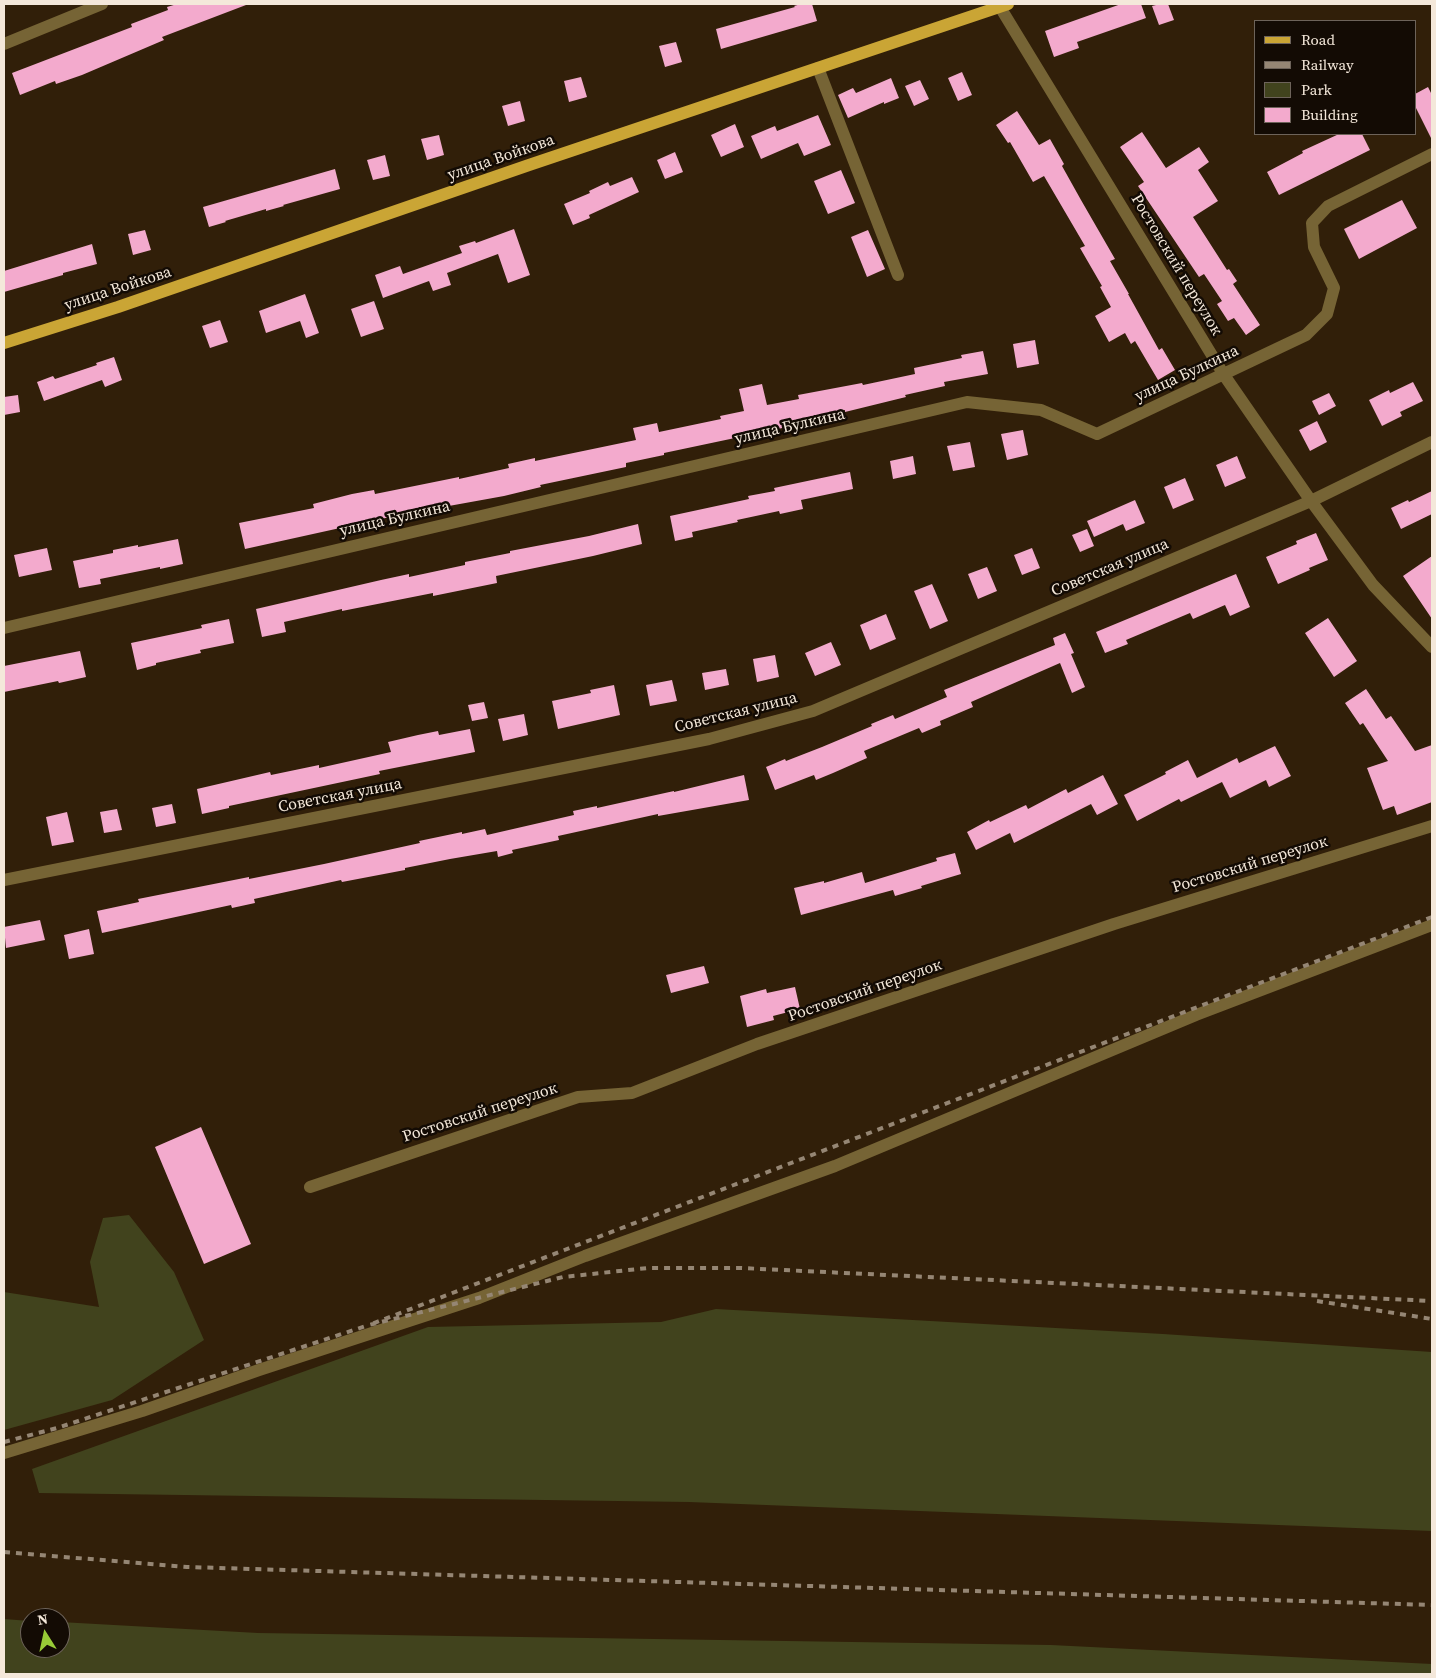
<!DOCTYPE html>
<html>
<head>
<meta charset="utf-8">
<style>
  body { margin:0 }
  #map { position:relative; width:1436px; height:1678px; overflow:hidden; background:#311f09; font-family:"Source Serif 4",serif }
  canvas { display:block }
  .frame { position:absolute; inset:0; border:5px solid #f4e8da; pointer-events:none }
  .legend { position:absolute; left:1254px; top:20px; width:162px; height:115px; box-sizing:border-box; background:#130b04; border:1px solid #6d635a; margin:0; padding:6px 9px; list-style:none; font-size:15px; color:#f4e8da }
  .legend li { display:flex; align-items:center; gap:10px; height:25px }
  .legend b { width:25px; border:1px solid #6d635a }
  .north { position:absolute; left:20px; top:1608px; width:50px; height:50px; box-sizing:border-box; background:#130b04; border:1px solid #6d635a; border-radius:50%; rotate:350deg; font-size:14px; font-weight:700; line-height:20px; text-align:center; color:#f4e8da }
  .north::after { content:''; display:block; margin:auto; width:18px; height:22px; background:#98cb37; clip-path:polygon(50% 0,100% 100%,50% 72%,0 100%) }
</style>
</head>
<body>
<div id="map">
<canvas width="1436" height="1678"></canvas>
<div class="frame"></div>
<ul class="legend">
<li><b style="height:6px;background:#caa535"></b>Road</li>
<li><b style="height:6px;background:#958674"></b>Railway</li>
<li><b style="height:14px;background:#41431d"></b>Park</li>
<li><b style="height:14px;background:#f3aacd"></b>Building</li>
</ul>
<div class="north">N</div>
</div>
<script>
const ctx = document.querySelector('canvas').getContext('2d');
ctx.lineJoin = 'round';
function fillPath(path, color) {
  ctx.fillStyle = color;
  ctx.fill(path, 'evenodd');
}
function trace(path, color, width, dash) {
  ctx.strokeStyle = color;
  ctx.lineWidth = width;
  ctx.lineCap = dash ? 'butt' : 'round';
  ctx.setLineDash(dash || []);
  ctx.stroke(path);
}
function drawText(font, color, halo, rows, align = 'center') {
  ctx.font = font + ' "Source Serif 4",serif';
  ctx.lineWidth = 5;
  ctx.setLineDash([]);
  ctx.textBaseline = 'middle';
  ctx.strokeStyle = halo;
  ctx.fillStyle = color;
  for (const [text, x, y, turn = 0] of rows) {
    ctx.save();
    ctx.translate(x, y);
    ctx.rotate((+turn || 0) * Math.PI / 180);
    ctx.textAlign = isNaN(turn) ? turn : align;
    if (halo) ctx.strokeText(text, 0, 0);
    ctx.fillText(text, 0, 0);
    ctx.restore();
  }
}
const green = new Path2D(`
  M129,1215L174,1272L204,1340L112,1400L4,1430V1292L99,1307L90,1262L103,1218Z
  M716,1309L1163,1334L1432,1352V1531L689,1502L39,1493L32,1469L428,1327L661,1322Z
  M4,1619L30,1621V1648H60V1622L258,1633L1051,1645L1432,1664V1674H4Z`);
const building = new Path2D(`
  M177,4H246V5L162,37L164,40L82,75L56,84L55,81L20,95L12,73L132,27L131,24L168,10L167,7Z
  M801,4H812L817,21L721,49L716,29L795,7L794,6Z
  M1121,4H1141L1146,18L1077,42L1079,48L1054,57L1045,31Z
  M1160,4H1168L1174,20L1159,25L1152,6Z
  M676,42L682,62L665,67L659,46Z
  M962,72L972,95L958,101L948,78Z
  M581,77L587,97L569,102L564,81Z
  M891,78L899,98L884,104V102L848,118L838,95L853,88L856,93Z
  M920,80L929,99L914,106L905,86Z
  M1428,87L1432,95V140L1415,106V94Z
  M520,101L525,121L508,126L502,106Z
  M1017,111L1039,145L1050,139L1064,164L1062,166L1081,200L1115,259L1110,261L1129,294H1128L1159,350L1162,348L1175,370L1158,380L1135,341L1131,344L1125,333L1109,342L1095,316L1111,307L1100,287L1102,286L1080,248L1085,246L1044,176L1033,182L1010,142L1008,143L996,125Z
  M818,115L831,145L804,156L798,143L761,159L751,136L775,126L777,131Z
  M735,124L744,147L721,157L711,135Z
  M1142,132L1166,168L1199,147L1209,162L1198,170L1218,201L1193,217L1227,270L1229,269L1237,281L1233,284L1260,325L1246,335L1234,318L1228,321L1217,304L1222,301L1204,274L1199,277L1138,186L1144,182L1120,147Z
  M1339,134H1362L1370,150L1279,195L1267,172L1303,153L1302,151Z
  M439,135L444,155L427,160L421,139Z
  M675,152L683,172L665,179L657,160Z
  M385,155L390,176L373,180L367,160Z
  M335,169L340,189L283,205L284,206L266,211V209L225,221L226,222L209,227L203,207Z
  M841,170L855,203L828,214L814,181Z
  M632,177L639,192L589,215L590,218L573,225L564,204L590,193L589,191L608,182L610,186Z
  M1402,200L1417,228L1359,259L1344,229Z
  M514,229L530,275L508,283L498,254L447,273L451,285L433,291L429,281L383,298L375,275L400,266L403,274L462,253L459,246L475,241L476,243Z
  M145,230L151,250L133,255L128,234Z
  M868,230L885,269L867,277L851,237Z
  M92,244L97,264L63,273V275L4,292V271Z
  M305,294L319,333L306,338L300,321L266,333L259,311Z
  M374,301L384,329L361,337L351,309Z
  M220,320L228,342L210,348L202,326Z
  M1035,340L1039,364L1017,368L1013,344Z
  M983,351L988,374L944,382L945,386L905,395L906,397L845,412V410L786,422L787,427L664,453V455L626,463V467L540,485L541,487L504,496L399,515L245,549L239,523L314,508L313,504L352,494L374,490L375,494L459,477V479L509,468L508,464L535,458V461L636,440L633,428L657,423L659,432L721,419L720,416L744,411L739,389L762,384L767,405L799,399L798,395L862,383L863,385L915,374L914,368L962,358L961,355Z
  M114,357L122,380L105,387L102,380L44,401L37,382L53,376L55,379L97,365L96,363Z
  M1413,382L1423,401L1400,412L1402,416L1382,426L1369,400L1389,390L1390,393Z
  M1329,393L1336,406L1319,415L1312,401Z
  M18,395L20,412L4,415V397Z
  M1317,421L1327,442L1310,451L1299,430Z
  M1023,430L1028,455L1007,460L1001,434Z
  M970,442L975,467L953,471L947,446Z
  M913,456L916,474L893,479L890,461Z
  M1237,456L1246,478L1225,487L1216,465Z
  M850,472L853,489L801,500L803,509L780,514L779,511L737,520L738,522L692,532L693,537L675,541L670,516L749,499L748,496L775,491L774,488Z
  M1185,478L1194,500L1173,509L1164,487Z
  M1432,491V514L1401,529L1391,508L1408,500L1409,502Z
  M1135,500L1145,523L1126,531L1123,524L1094,537L1087,521Z
  M638,524L642,544L593,556L496,576L497,583L433,596V593L342,611V609L284,622L286,632L262,637L256,609L381,580L409,574V577L465,565V562L510,553V551L589,536Z
  M1087,529L1094,546L1080,552L1072,535Z
  M1316,533L1328,560L1309,568L1310,570L1278,584L1266,557L1297,544L1296,541Z
  M178,539L183,564L160,569V567L100,579L101,584L79,588L73,561L113,553V550L138,545V547Z
  M47,548L52,570L19,577L14,555Z
  M1032,548L1040,568L1022,575L1014,555Z
  M1432,556V619L1403,576Z
  M987,567L997,591L978,599L968,574Z
  M1236,574L1250,607L1230,616L1225,605L1193,619L1190,613L1126,640L1128,644L1105,653L1096,632Z
  M932,584L948,621L930,629L914,591Z
  M886,614L896,639L870,650L860,625Z
  M1328,618L1357,661L1334,677L1305,633Z
  M229,619L234,643L200,650L201,653L156,663V665L137,670L131,643L202,628L201,625Z
  M1065,633L1074,653L1071,654L1085,687L1072,693L1060,663L971,702L973,707L940,721L941,725L922,733L919,728L864,751L867,758L833,773L816,780L814,775L775,790L766,767L785,759L786,761L822,747L872,726L871,724L893,715L895,719L947,697L944,690L1055,645L1053,638Z
  M831,642L841,665L815,676L805,653Z
  M80,651L86,677L59,683L58,681L4,692V666Z
  M775,655L779,677L757,682L753,659Z
  M726,669L729,685L705,690L702,673Z
  M672,680L677,701L650,706L646,685Z
  M614,685L620,715L558,729L552,701L591,693L590,690Z
  M1366,689L1386,719L1391,716L1415,751L1432,745V802L1397,815L1394,806L1383,810L1367,768L1388,761L1363,723L1360,725L1345,703Z
  M484,702L488,718L472,721L468,705Z
  M524,714L528,735L503,741L498,719Z
  M470,729L475,752L379,771L380,774L229,806V808L202,814L197,789L270,772L271,775L319,765V768L391,752L388,742L418,735L438,731L439,735Z
  M1275,746L1291,776L1269,787L1266,780L1230,798L1222,782L1181,802L1179,799L1137,821L1124,795L1166,774L1165,772L1188,760L1197,778L1237,758L1239,763Z
  M744,775L749,800L658,816V814L558,836L559,840L512,850L513,853L498,857L497,851L450,859L405,868V870L342,882L341,880L254,899L255,903L232,908L231,905L102,933L97,911L139,902L138,899L249,877V879L324,864L420,843L419,841L462,832V834L485,829L487,835L574,815L573,811L597,806V808L674,791V792Z
  M1103,775L1118,804L1097,815L1091,804L1014,843L1010,833L976,850L967,832L989,820L990,822L1026,805L1028,809L1066,789L1068,793Z
  M172,804L176,823L156,827L152,808Z
  M117,809L122,830L104,833L100,812Z
  M67,812L74,842L52,846L46,817Z
  M955,853L961,874L921,886L922,888L895,896L893,890L801,915L794,888L824,881V883L862,872L865,883L937,861L936,858Z
  M40,920L45,940L6,948L4,927Z
  M89,929L94,954L69,959L64,935Z
  M704,966L709,983L671,993L666,975Z
  M795,987L800,1009L773,1016L774,1020L747,1027L740,996L766,989L767,993Z
  M201,1127L251,1244L204,1264L155,1147Z`);
const minor = new Path2D(`
  M1000,7L1224,375L1311,501L1373,585L1432,647
  M4,44L102,4
  M818,68L898,275
  M4,628L967,402L1041,410L1097,434L1306,335L1327,314L1334,288L1314,247L1312,223L1328,206L1432,154
  M4,880L709,739L813,711L1311,501L1432,442
  M310,1187L578,1097L632,1093L757,1044L1114,924L1432,826
  M4,1453L142,1411L259,1370L479,1298L585,1256L835,1166L1196,1015L1432,925`);
const major = new Path2D(`
  M4,343L118,307L529,165L1008,4`);
const rail = new Path2D(`
  M1432,917L369,1325L563,1277L648,1268H741L1432,1301
  M1317,1301L1432,1319
  M4,1442L57,1428L369,1325
  M4,1552L187,1567L1432,1605`);
const streetNames = [
  ["улица Войкова",501,158,-19],
  ["Ростовский переулок",1176,265,59],
  ["улица Войкова",118,289,-18],
  ["улица Булкина",1187,374,-25],
  ["улица Булкина",790,427,-13],
  ["улица Булкина",395,519,-13],
  ["Советская улица",1110,568,-23],
  ["Советская улица",736,713,-14],
  ["Советская улица",340,796,-11],
  ["Ростовский переулок",1250,865,-17],
  ["Ростовский переулок",865,991,-19],
  ["Ростовский переулок",480,1113,-18]
];
fillPath(green, '#41431d');
fillPath(building, '#f3aacd');
trace(minor, '#766435', 12);
trace(major, '#caa535', 12);
trace(rail, '#958674', 4, [6, 6]);
drawText('16px', '#f4e8da', '#130b04', streetNames);
</script>
</body>
</html>
